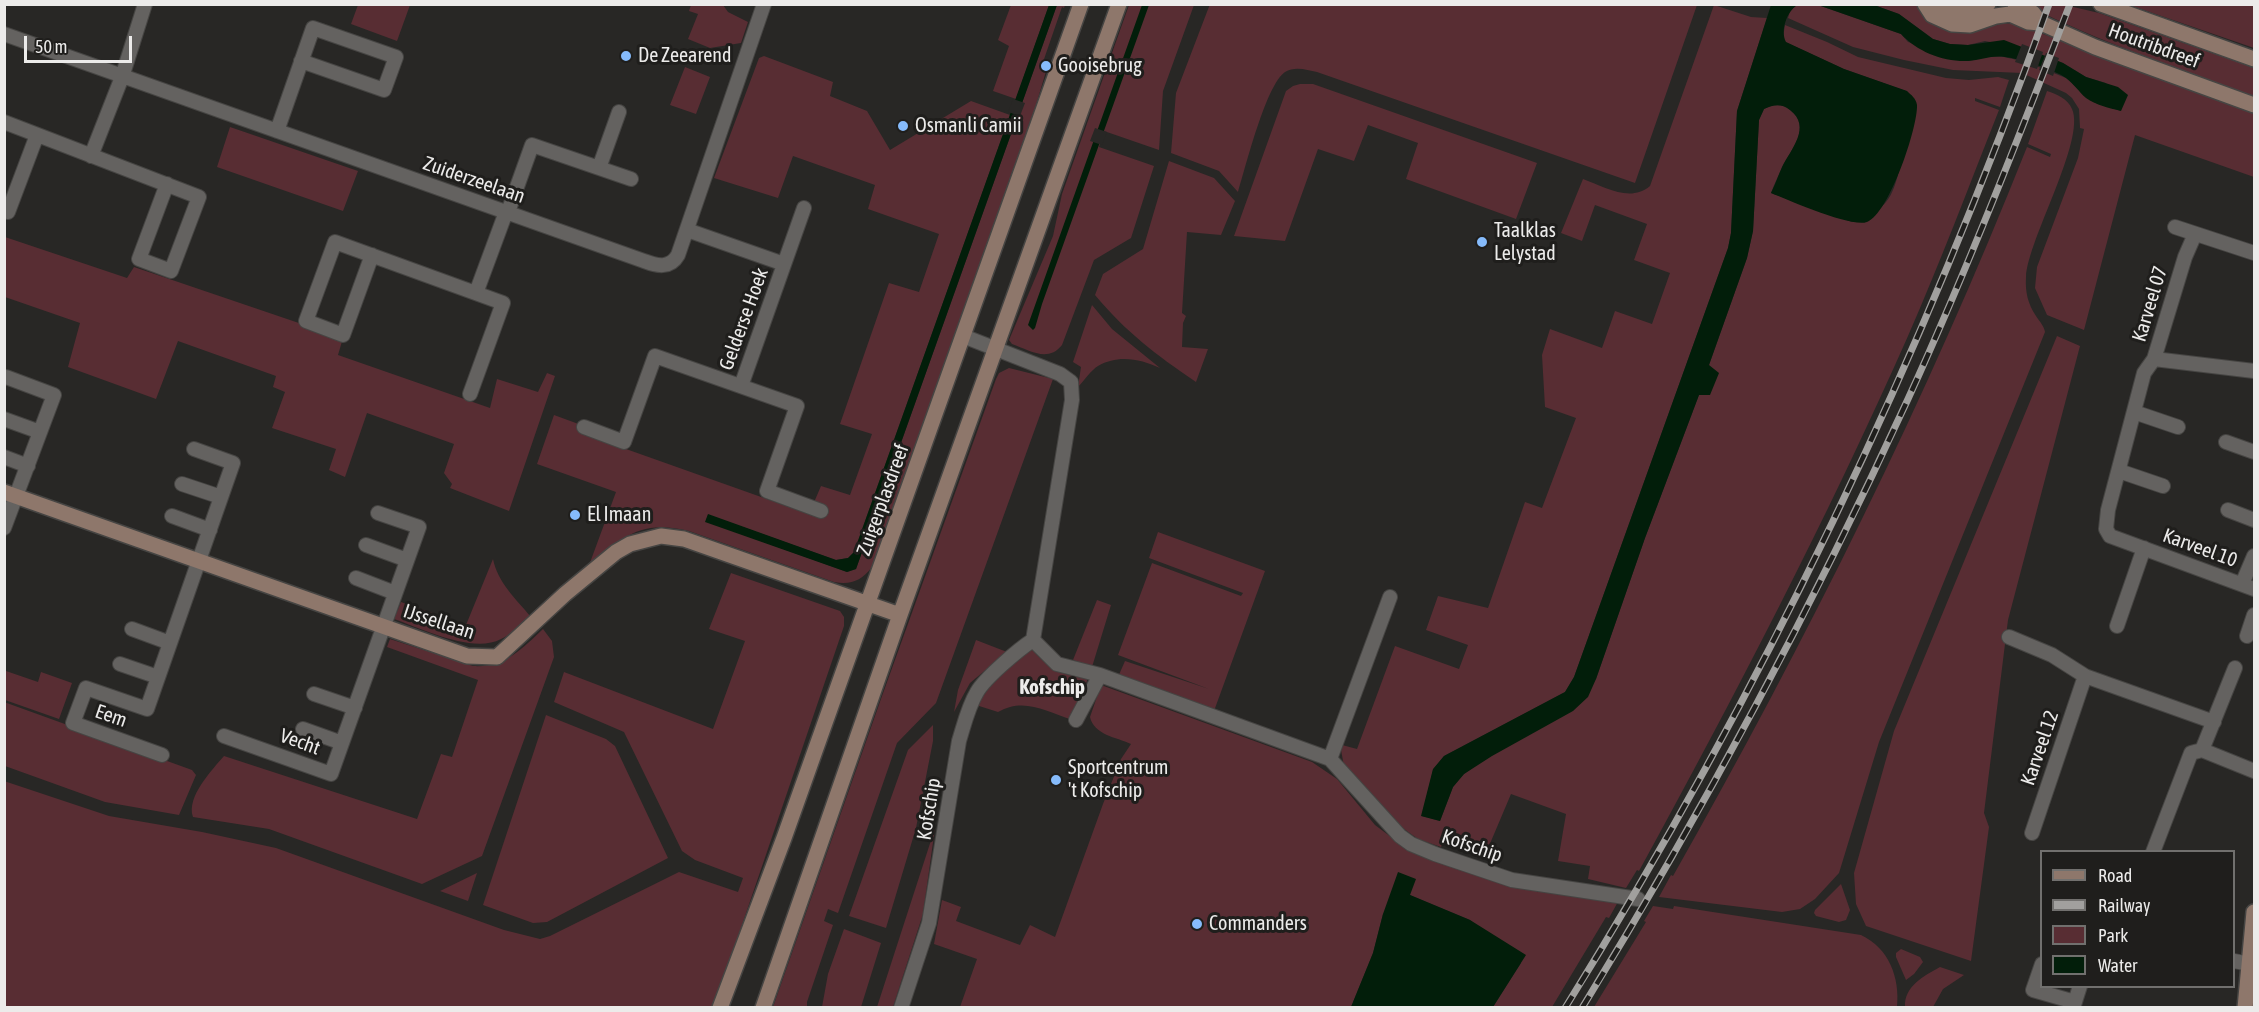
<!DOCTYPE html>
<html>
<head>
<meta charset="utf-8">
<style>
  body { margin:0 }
  #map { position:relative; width:2259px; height:1012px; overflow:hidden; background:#282725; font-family:"Asap Condensed",sans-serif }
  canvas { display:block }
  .frame { position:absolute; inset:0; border:6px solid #ecebea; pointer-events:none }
  .legend { position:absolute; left:2040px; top:850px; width:195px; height:138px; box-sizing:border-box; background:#1f1e1c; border:2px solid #71706e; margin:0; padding:8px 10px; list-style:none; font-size:18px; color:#ecebea }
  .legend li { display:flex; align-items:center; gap:12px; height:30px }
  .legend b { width:30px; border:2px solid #71706e }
  .scale { position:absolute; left:24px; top:36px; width:108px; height:27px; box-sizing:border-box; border:3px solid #ecebea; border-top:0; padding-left:8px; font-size:18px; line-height:21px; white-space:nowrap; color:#ecebea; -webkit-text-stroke:4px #1f1e1c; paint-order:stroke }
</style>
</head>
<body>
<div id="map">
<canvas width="2259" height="1012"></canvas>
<div class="frame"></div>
<ul class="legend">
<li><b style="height:8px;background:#8e776b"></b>Road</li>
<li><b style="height:8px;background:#a1a09e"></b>Railway</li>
<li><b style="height:16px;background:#582d33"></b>Park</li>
<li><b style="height:16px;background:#021e0a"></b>Water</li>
</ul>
<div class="scale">50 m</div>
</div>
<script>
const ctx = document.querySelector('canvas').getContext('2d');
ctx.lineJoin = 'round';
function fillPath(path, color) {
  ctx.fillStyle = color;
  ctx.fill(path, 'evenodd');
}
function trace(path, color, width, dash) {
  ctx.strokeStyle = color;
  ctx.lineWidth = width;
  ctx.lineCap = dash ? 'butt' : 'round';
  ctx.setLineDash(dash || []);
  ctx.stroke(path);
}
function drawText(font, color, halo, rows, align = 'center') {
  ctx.font = font + ' "Asap Condensed",sans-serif';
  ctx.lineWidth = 6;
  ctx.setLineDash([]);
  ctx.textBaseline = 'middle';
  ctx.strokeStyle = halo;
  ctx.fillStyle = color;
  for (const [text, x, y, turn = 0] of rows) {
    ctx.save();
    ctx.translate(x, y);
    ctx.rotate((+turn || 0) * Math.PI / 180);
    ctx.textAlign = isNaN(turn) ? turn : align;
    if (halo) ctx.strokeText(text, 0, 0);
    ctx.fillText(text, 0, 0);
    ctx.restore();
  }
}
const green = new Path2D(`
  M1210,4H1697V5L1635,183L1317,72C1307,70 1295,66 1285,72C1266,85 1246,166 1238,192L1219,171L1171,153L1176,93Z
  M358,5H410L397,41L351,24Z
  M691,5H723L728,12L748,22L741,43L710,48L688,39L698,14L689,11Z
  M1011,5H1049L1016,99L993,91L1009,46L998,40Z
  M1057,5H1065L1064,8L1062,7L1042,65L1047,68L1036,105L872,567C861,581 851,585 834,582L689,531C639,519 623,537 588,568L616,492L537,464L554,415L584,426L581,433L809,514L821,486L850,495L872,434L840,424L889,283L919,292L939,234L868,209L875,185L793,156L778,198L714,178L759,58L764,56L833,82L830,96L867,111L890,150L971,101L1010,115L854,552L848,558L836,560L708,515L706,521L847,572L856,569Z
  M1129,5H1194L1163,91L1159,150L1104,131L1099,147L1154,166L1131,238L1094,260L1062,345C1048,363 1029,350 1012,344L1009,340L1053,236L1062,194Z
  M1714,5L1751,17L1767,18L1737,111L1731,233L1728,248L1574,677L1565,692L1444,756L1433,770L1422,816L1440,821L1453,787L1464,774L1596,679L1645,538L1699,395H1710L1709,365L1747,258L1753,231L1759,120L1764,109C1773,105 1781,103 1790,110C1812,127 1791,149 1782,168C1778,176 1774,185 1771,193L1852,222C1862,217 1873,213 1881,207C1905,190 1905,118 1906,91L1844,69L1785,42L1783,37L1785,25L1827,42L1858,57L1946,78L1969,80L1998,77L2009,80L2000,107L1975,98V101L1999,110C1969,186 1940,263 1908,336C1827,519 1735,696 1639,871L1637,870L1626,888L1588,879L1590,866L1558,861L1566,814L1511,794L1489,846L1448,831L1441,847L1418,839L1400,826L1344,766L1341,750L1342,745L1357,749L1395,646L1459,669L1468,645L1426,630L1438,596L1488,608L1525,502L1542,508L1576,418L1545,407L1542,355L1550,329L1602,348L1615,311L1652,324L1670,273L1634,260L1647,224L1595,205L1582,241L1561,233L1583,179C1605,187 1630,203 1650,186Z
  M1797,5H1818L1901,34L1908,42L1969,61L1990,56L2004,57L2026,62L2066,78L2093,102L2121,111L2106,83L2086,77L2063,63L2031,50L1985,41L1968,45L1950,44L1933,39L1899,14L1874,5H1919C1955,56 1974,16 2019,25L2236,106L2254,114V177L2135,135L2084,330L2047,315L2035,288L2037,267L2078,158L2084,129L2080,128L2079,109L2072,98L2066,93L2022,73L1953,70L1904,60L1853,47L1788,18L1790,11Z
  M2027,5H2065L2099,13L2254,68V97C2178,67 2100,43 2027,5Z
  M2128,5H2254V48L2141,9Z
  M685,67L710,77L696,114L670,105Z
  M1300,84H1313L1537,163L1516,219L1406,179L1418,143L1368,125L1354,161L1318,149L1285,241L1234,236L1286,91L1293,86Z
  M2047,91C2057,94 2068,99 2072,109C2086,140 2028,239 2026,277C2025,292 2028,304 2036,316C2040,322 2044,326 2045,332L1879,742L1839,873L1815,899L1800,909L1782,912L1659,897L1671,875L1673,876C1807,640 1927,399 2027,147L2050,157L2051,154L2028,144Z
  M230,127L358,171L343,211L217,167Z
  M1169,161L1214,178L1235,201L1221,235L1187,232L1182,313L1186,316L1183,323L1182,347L1208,349L1196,382C1155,354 1127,333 1095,295L1103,274L1143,249Z
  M5,237L127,278L134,267L343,338L338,355L490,408L497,379L538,392L547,373L555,376L509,511L450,488L452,484L444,473L454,444L367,413L345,477L329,470L336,449L272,428L285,392L273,387L276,376L178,341L156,399L68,367L80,323L5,297Z
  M1092,305L1112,329L1160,368C1141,359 1118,354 1098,366C1091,370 1084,381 1078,387L1081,367L1073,362Z
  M2057,336L2080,346L2008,620L1984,813L1989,827L1971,961L1866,926L1856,904L1854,873L1894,731Z
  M1009,368L1053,379L936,703L897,743L838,913L828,909L824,921L833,925L807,1002V1007H773L882,696L996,379L999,373Z
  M1158,532L1265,571L1214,711L1118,677L1125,661L1209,689L1118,655L1152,563L1241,596L1243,593L1149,558Z
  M493,559C498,583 516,599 531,617C521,624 512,634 501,639C473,654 423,629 394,619L401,602L466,625Z
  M731,573L840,611L844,617V626L714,1007H5L4,781L109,816L202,832L276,848L504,930L540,939L550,936L679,872L738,892L743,878L695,860L682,851L624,732L554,702L564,672L713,729L745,641L709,629Z
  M1097,600L1111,605L1092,667L1073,660Z
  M543,629L552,641L554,657L482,856L422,884L269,829L193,817C186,797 212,770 224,756L417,819L441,754L452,757L478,680L387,647L390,639L473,666C504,668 522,649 543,629Z
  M976,640L1007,652L970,683L954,712L958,690Z
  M1031,646C1039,666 1070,671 1088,678L1073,720C1045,711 1024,697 998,712L976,705L993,683Z
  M6,671L38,682L41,672L72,683L59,719L5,700V677Z
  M1101,685L1312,762L1337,779L1375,825L1403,846L1619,900L1609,918L1606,917L1552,1007H1493L1521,963L1470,920L1410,895L1383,914L1373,953L1351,1007H960L977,959L934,944L942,900L961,907L956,921L1020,945L1030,925L1055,937L1103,804L1121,759L1131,744C1116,737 1094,735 1090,717Z
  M4,702L192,770L196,775L179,815L105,802L5,766Z
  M546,715L606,739L615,746L668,858L547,922L533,923L483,905Z
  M933,725V741L916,828L886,928L849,916L908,750Z
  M935,828L923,914L893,1007H877Z
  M477,873L468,901L440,891Z
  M1841,884L1850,910L1846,920L1839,922L1816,916L1814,913L1815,910Z
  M1653,906L1673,909L1674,906L1861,935C1889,948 1900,978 1897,1007H1594L1646,922L1644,921Z
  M844,929L881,943L861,1007H822L828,974Z
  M1901,949L1920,957L1923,962L1914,974L1906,980L1896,957V953Z
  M1940,967L1964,975L1943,989L1933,1007H1905C1904,986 1924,976 1940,967Z`);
const water = new Path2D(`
  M1049,5H1057L856,569L847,572L705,522L708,514L836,560L848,558L854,552Z
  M1142,5H1149L1042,304L1035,328L1033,330L1028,325Z
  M1771,5H1797C1787,12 1780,30 1786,42L1844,69L1907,91C1911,95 1916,98 1917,105C1918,127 1889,214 1867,222C1852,228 1788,200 1771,193C1775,185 1778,176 1782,167C1791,149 1812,127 1790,110C1781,103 1773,105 1764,109L1759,120L1753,231L1747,258L1709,365L1719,373L1710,395H1699L1645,538L1596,679L1588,697L1573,711L1492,756L1464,774L1453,787L1440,821L1421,816L1433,769L1444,756L1565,692L1574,677L1728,248L1731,233L1737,111Z
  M1818,5H1874L1899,14L1933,39L1950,44L1968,45L2004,40L2063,63L2086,77L2118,87L2128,95L2121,111C2109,108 2096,105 2086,98C2079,92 2074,84 2066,78C2053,69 2021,59 2005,57C1992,55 1981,60 1968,61C1943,62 1918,52 1901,34Z
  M1398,872L1416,879L1410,895L1470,920L1526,955L1493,1007H1351L1373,953L1383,914Z`);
const pier = new Path2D(`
  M2022,44L2043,52L2037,69L2015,62Z
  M2046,53L2059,58L2053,76L2039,70Z
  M1013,99L1025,103L1020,116L1008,112Z
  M1095,128L1107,132L1102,145L1090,141Z`);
const street = new Path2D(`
  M4,34L644,261C657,266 670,269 678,255L764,4
  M4,122C69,147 134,172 199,197L171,271L139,259L167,184
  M277,131L313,28L396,57L384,90L301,61
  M91,156L122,77L145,4
  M599,168L619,112
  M4,211L8,212L37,135
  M508,212L532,145L631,179
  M2175,227L2254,253
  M687,230L784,264
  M2195,234L2185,257L2154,359L2254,371
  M372,255L343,335L306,321L335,242L503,303L470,394
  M476,293L506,212
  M2154,359L2144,373L2108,510L2106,529L2110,536L2254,589
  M741,386L804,208
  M2134,412L2178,427
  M4,419L40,432
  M584,427L624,442L655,356L797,406L767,491L821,511
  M2226,442L2254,452
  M4,457L28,466
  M2119,471L2163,486
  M182,484L221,497
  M2228,510L2254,520
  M172,516L210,530
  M4,528L54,395L6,377
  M366,545L407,560
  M356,578L395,593
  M2242,584L2254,556
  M2117,626L2144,548
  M132,629L170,643
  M2247,636L2254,615
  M2009,637L2052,655L2085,676
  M1033,640L1057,664L1100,675L1330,759L1400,836L1411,844L1435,854L1512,880L1638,899
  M120,664L158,677
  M314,694L355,708
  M1076,720L1100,675
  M303,729L342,743
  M224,736L331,774L419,527L378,513
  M2202,750L2254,771
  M162,755L73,723L86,688L147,709L233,463L194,449
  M1330,759L1390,597
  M2032,833L2085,676L2214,722
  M2153,852L2191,753L2202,750L2235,668
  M2234,961L2250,964
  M2042,964L2033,990L2075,1002
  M901,1008L929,923L959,741C964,725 968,707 977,692C985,678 1019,649 1033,640L1072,400L1071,382L1060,374L963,336
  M2073,1008L2080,986`);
const secondary = new Path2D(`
  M1925,4L1932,15L1952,24L1970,25L1996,16L2010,14L2028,22L2041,23L2095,47L2254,105
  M1939,4C1954,16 1973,15 1988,4
  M2015,4L2033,13L2039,21
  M2101,4L2254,59
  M4,492L467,656L497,657L565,594L616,552L630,544L661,536L684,539L900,615
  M720,1008L784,838L1081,4
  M763,1008L900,615L1119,4
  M2245,1008L2254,912`);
const rail = new Path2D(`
  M1565,1008C1762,692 1924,354 2049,4
  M1582,1008C1703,811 1812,608 1908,399C1967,270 2019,137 2070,4`);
const markers = [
  [626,56,6,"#86bbfb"],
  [1046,66,6,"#86bbfb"],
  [903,126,6,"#86bbfb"],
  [1482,242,6,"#86bbfb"],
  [575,515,6,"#86bbfb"],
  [1056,780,6,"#86bbfb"],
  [1197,924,6,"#86bbfb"]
];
const streetNames = [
  ["Houtribdreef",2154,46,20],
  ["Zuiderzeelaan",474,180,19],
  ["Karveel 07",2150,304,-73],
  ["Gelderse Hoek",744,319,-70],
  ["Zuigerplasdreef",883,500,-70],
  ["Karveel 10",2200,548,20],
  ["IJssellaan",439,622,18],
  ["Eem",111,716,19],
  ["Vecht",300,742,20],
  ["Karveel 12",2040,748,-71],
  ["Kofschip",929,809,-81],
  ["Kofschip",1472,846,19]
];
const poiNames = [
  ["De Zeearend",638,56],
  ["Gooisebrug",1058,66],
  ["Osmanli Camii",915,126],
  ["Taalklas",1494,231],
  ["Lelystad",1494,254],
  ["El Imaan",587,515],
  ["Sportcentrum",1068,768],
  ["'t Kofschip",1068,791],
  ["Commanders",1209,924]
];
const neighbourhoodNames = [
  ["Kofschip",1052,687]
];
fillPath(green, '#582d33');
fillPath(water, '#021e0a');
fillPath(pier, '#282725');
trace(street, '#464543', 16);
trace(secondary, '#464543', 18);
trace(street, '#646260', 14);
trace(secondary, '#8e776b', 15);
trace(rail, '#a1a09e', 7);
trace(rail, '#1f1e1c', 4.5, [14]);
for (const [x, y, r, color] of markers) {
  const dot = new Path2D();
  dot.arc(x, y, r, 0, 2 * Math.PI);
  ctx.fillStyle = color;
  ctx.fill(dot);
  trace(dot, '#1f1e1c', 2);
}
drawText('20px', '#ecebea', '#1f1e1c', streetNames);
drawText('20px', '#ecebea', '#1f1e1c', poiNames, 'left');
drawText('bold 21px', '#ecebea', '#1f1e1c', neighbourhoodNames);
</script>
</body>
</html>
